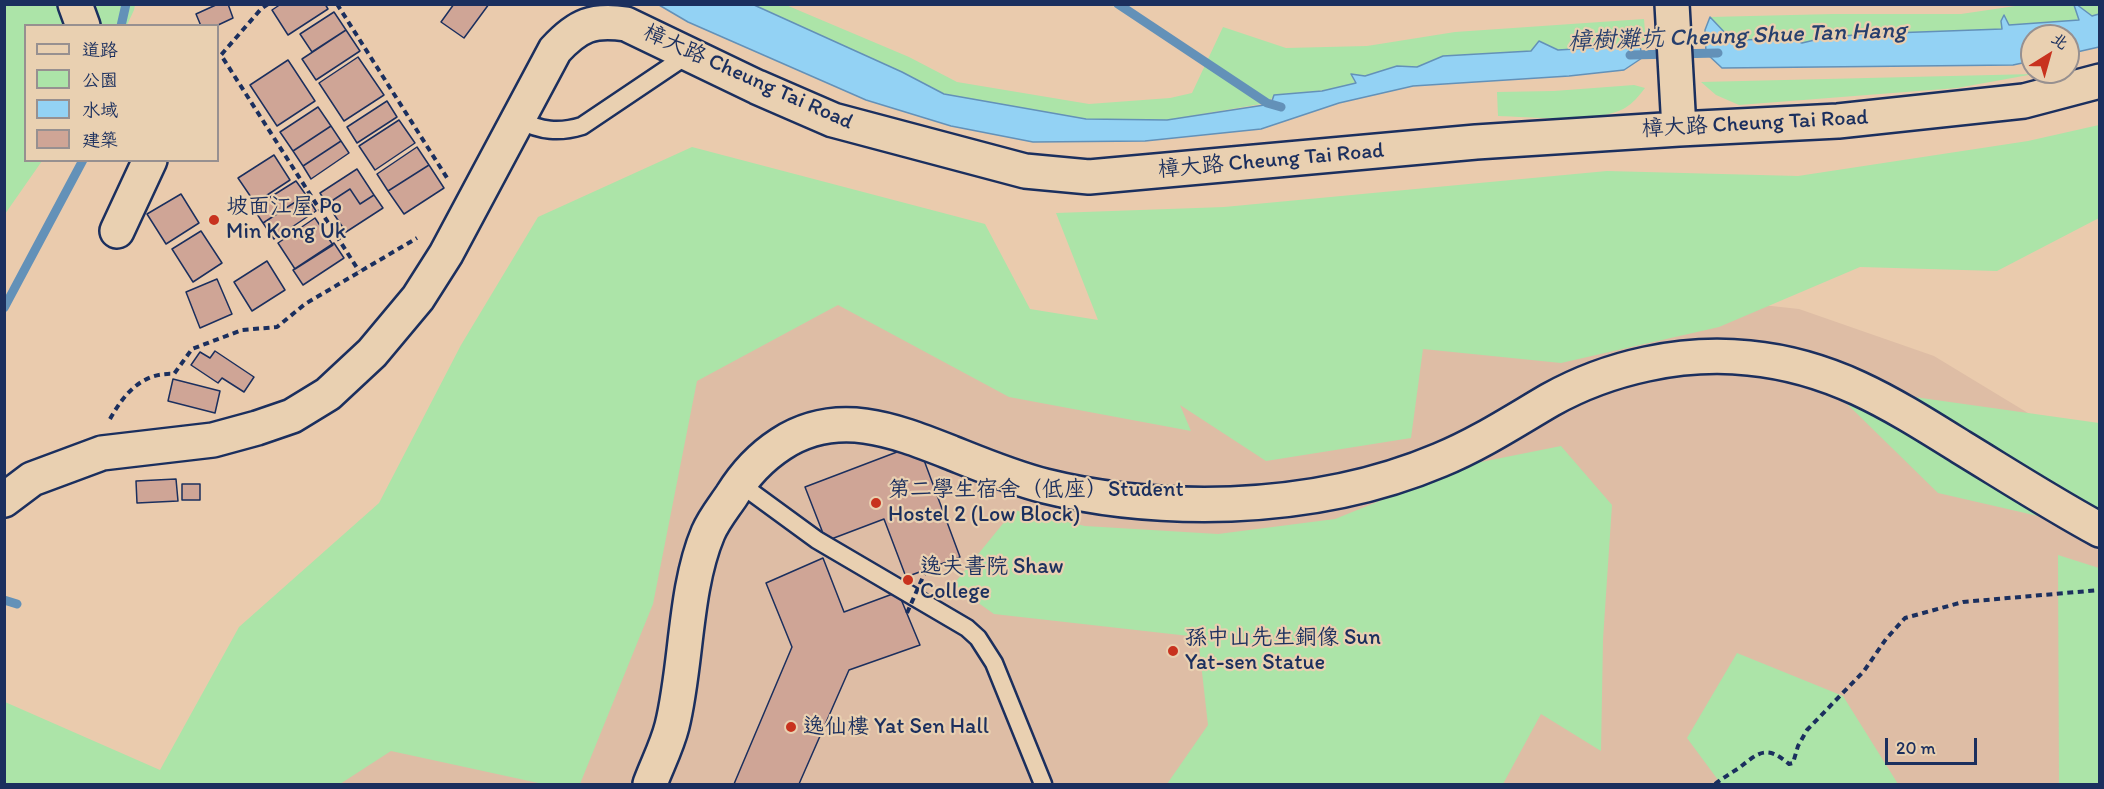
<!DOCTYPE html>
<html>
<head>
<meta charset="utf-8">
<style>
  body { margin:0 }
  #map { position:relative; width:2104px; height:789px; overflow:hidden; background:#eacbad; font-family:Itim,"LXGW WenKai TC",sans-serif }
  canvas { display:block }
  .frame { position:absolute; inset:0; border:6px solid #1b2f5e; pointer-events:none }
  .legend { position:absolute; left:24px; top:24px; width:195px; height:138px; box-sizing:border-box; background:#e9d0b1; border:2px solid #979090; margin:0; padding:8px 10px; list-style:none; font-size:18px; color:#1b2f5e }
  .legend li { display:flex; align-items:center; gap:12px; height:30px }
  .legend b { width:30px; border:2px solid #979090 }
  .north { position:absolute; left:2020px; top:24px; width:60px; height:60px; box-sizing:border-box; background:#e9d0b1; border:2px solid #979090; border-radius:50%; rotate:37deg; font-size:16px; font-weight:700; line-height:24px; text-align:center; color:#1b2f5e }
  .north::after { content:''; display:block; margin:auto; width:21px; height:27px; background:#c8321e; clip-path:polygon(50% 0,100% 100%,50% 72%,0 100%) }
  .scale { position:absolute; left:1885px; top:738px; width:92px; height:27px; box-sizing:border-box; border:3px solid #1b2f5e; border-top:0; padding-left:8px; font-size:18px; line-height:21px; white-space:nowrap; color:#1b2f5e; -webkit-text-stroke:4px #e9d0b1; paint-order:stroke }
</style>
</head>
<body>
<div id="map">
<canvas width="2104" height="789"></canvas>
<div class="frame"></div>
<ul class="legend">
<li><b style="height:8px;background:#e9d0b1"></b>道路</li>
<li><b style="height:16px;background:#ace4a8"></b>公園</li>
<li><b style="height:16px;background:#93d2f4"></b>水域</li>
<li><b style="height:16px;background:#cfa596"></b>建築</li>
</ul>
<div class="north">北</div>
<div class="scale">20 m</div>
</div>
<script>
const ctx = document.querySelector('canvas').getContext('2d');
ctx.lineJoin = 'round';
function fillPath(path, color) {
  ctx.fillStyle = color;
  ctx.fill(path, 'evenodd');
}
function trace(path, color, width, dash) {
  ctx.strokeStyle = color;
  ctx.lineWidth = width;
  ctx.lineCap = dash ? 'butt' : 'round';
  ctx.setLineDash(dash || []);
  ctx.stroke(path);
}
function drawText(font, color, halo, rows, align = 'center') {
  ctx.font = font + ' Itim,"LXGW WenKai TC",sans-serif';
  ctx.lineWidth = 4.5;
  ctx.setLineDash([]);
  ctx.textBaseline = 'middle';
  ctx.strokeStyle = halo;
  ctx.fillStyle = color;
  for (const [text, x, y, turn = 0] of rows) {
    ctx.save();
    ctx.translate(x, y);
    ctx.rotate((+turn || 0) * Math.PI / 180);
    ctx.textAlign = isNaN(turn) ? turn : align;
    if (halo) ctx.strokeText(text, 0, 0);
    ctx.fillText(text, 0, 0);
    ctx.restore();
  }
}
const built = new Path2D(`
  M826,245L1107,357L1698,298L1799,309L1934,356L2099,456V784H190Z`);
const green = new Path2D(`
  M2029,4L2100,5L2099,14L2083,20L2009,25L2003,29L1923,34H1865L1823,38L1802,43L1784,36L1770,39L1742,40L1729,37L1710,17L1833,14H1961Z
  M5,5H135L134,10L127,25L26,26V160L42,161L5,214Z
  M754,5H786L909,57L957,82L1089,104L1170,98L1192,93L1223,27L1286,48L1367,46L1455,32L1644,19L1646,44L1633,49L1558,50L1539,41L1531,51L1443,56L1417,67L1397,66L1365,76L1351,74L1357,87L1275,95L1267,103L1167,120L1086,119L944,94L902,72Z
  M2034,74L1957,88L1739,105L1716,95L1701,82Z
  M1634,85L1645,88C1639,96 1633,103 1625,108C1597,124 1531,117 1498,116L1497,92L1554,91Z
  M2099,125V218L1997,271L1860,267L1719,327L1561,363L1423,349L1411,438L1266,461L1180,405L1191,431L1009,397L838,305L697,381L653,604L580,784H543L391,751L340,784H5V702L160,770L239,627L379,503L461,345L538,217L692,147L985,224L1030,309L1098,320L1056,213L1224,207L1607,171L1798,176L2028,141Z
  M1797,355L1900,395L2099,423V530L1938,493Z
  M1561,446L1612,505L1603,639L1601,751L1541,714L1503,784H1167L1208,725L1198,637L994,614L953,585L1014,510L1085,526L1218,534L1335,519L1471,464Z
  M2058,555L2099,568V784H2059Z
  M1737,653L1843,696L1898,784H1721L1687,738Z`);
const water = new Path2D(`
  M2076,4L2092,16L2099,14V47L2068,54V36H2032V61L2013,65L1722,68L1706,53L1705,30L1710,17L1729,37L1742,40L1770,39L1784,36L1802,43L1823,38L1865,34L2002,29L2001,21L2004,15L2009,25L2079,20L2074,5Z
  M659,5H754L902,72L944,94L1086,119L1167,120L1271,104L1274,95L1322,91L1356,83L1351,74L1365,76L1397,66L1417,67L1443,56L1531,51L1539,41L1558,50L1640,45L1642,58L1624,70L1569,76L1413,86L1339,103L1261,129L1145,141L1033,142L951,126L866,100L688,22Z`);
const stream = new Path2D(`
  M1118,4L1267,103L1281,107
  M121,26L126,4
  M1630,55L1718,53
  M4,308L83,160
  M4,600L17,604`);
const building = new Path2D(`
  M218,4H228L233,18L216,26H201L196,14Z
  M281,4H325L328,9L288,35L272,10Z
  M454,4H489L464,38L441,22Z
  M334,12L346,30L312,52L300,34Z
  M346,30L360,51L316,80L302,59Z
  M358,57L384,95L344,121L319,83Z
  M288,60L315,101L277,126L250,85Z
  M387,101L397,117L357,143L347,127Z
  M318,107L331,126L293,151L280,132Z
  M399,120L415,143L375,170L359,146Z
  M331,126L341,141L303,166L293,151Z
  M341,141L349,153L311,179L303,166Z
  M417,147L429,165L388,191L377,174Z
  M274,155L290,180L255,203L238,178Z
  M429,165L444,188L404,214L388,191Z
  M357,169L374,195L360,204L350,189L327,204L320,193Z
  M296,181L306,195L263,223L253,208Z
  M350,189L360,204L374,195L383,208L346,232L327,204Z
  M181,194L199,223L166,244L147,214Z
  M306,195L316,211L274,239L263,223Z
  M315,218L333,245L295,269L278,243Z
  M201,231L222,263L193,282L172,249Z
  M334,243L344,258L303,285L293,270Z
  M267,261L285,290L252,311L234,282Z
  M217,279L232,314L200,328L186,292Z
  M215,351L254,377L244,392L222,378L218,383L191,365L200,352L210,358Z
  M173,379L220,391L215,413L168,401Z
  M918,444L960,557L906,577L884,519L826,541L805,487Z
  M176,479L178,501L137,503L136,481Z
  M182,484H200V500H182Z
  M823,558L844,612L898,592L920,645L849,670L799,784H734L792,647L766,583Z`);
const path = new Path2D(`
  M268,4L261,9L221,55L359,271
  M337,4L449,181
  M110,419C124,394 142,372 174,374L192,349L242,330L277,327L305,304L417,238
  M1715,784C1723,778 1731,773 1739,768C1758,753 1766,744 1789,764L1793,763L1798,746L1807,730L1864,671L1886,639L1905,618L1963,602L2100,590`);
const lane = new Path2D(`
  M519,120C541,131 559,133 582,126L689,54
  M739,483L817,540L967,628L978,638L994,663L1043,784`);
const street = new Path2D(`
  M75,4L83,26
  M1672,4L1679,129
  M117,231L150,160
  M4,500L32,479L102,453L213,440L257,428L292,416L328,394L372,353L418,298L446,254L555,50C578,25 593,19 626,24L757,87L833,120L1025,171L1089,177L1476,142L1679,129L1838,121L2024,101L2100,81
  M650,784C657,765 667,746 672,726C687,666 684,590 708,533C714,519 724,507 732,495C745,474 761,457 781,444C838,407 896,431 952,453C982,465 1013,478 1045,486C1105,501 1169,506 1231,504C1303,501 1374,488 1440,460C1479,444 1514,421 1550,400C1609,367 1682,351 1749,358C1833,366 1892,404 1961,447C2007,475 2052,504 2100,530`);
const pathBridge = new Path2D(`
  M907,613L926,570`);
const markers = [
  [214,220,6,"#c8321e"],
  [876,503,6,"#c8321e"],
  [908,580,6,"#c8321e"],
  [1173,651,6,"#c8321e"],
  [791,727,6,"#c8321e"]
];
const streetNames = [
  ["樟大路 Cheung Tai Road",748,78,24],
  ["樟大路 Cheung Tai Road",1755,124,-3],
  ["樟大路 Cheung Tai Road",1271,161,-5]
];
const poiNames = [
  ["坡面江屋 Po",226,207],
  ["Min Kong Uk",226,232],
  ["第二學生宿舍（低座）Student",888,490],
  ["Hostel 2 (Low Block)",888,515],
  ["逸夫書院 Shaw",920,567],
  ["College",920,592],
  ["孫中山先生銅像 Sun",1185,638],
  ["Yat-sen Statue",1185,663],
  ["逸仙樓 Yat Sen Hall",803,727]
];
const waterNames = [
  ["樟樹灘坑 Cheung Shue Tan Hang",1737,37,-2]
];
fillPath(built, '#debda5');
fillPath(green, '#ace4a8');
fillPath(water, '#93d2f4');
trace(water, '#6391b8', 1.5);
trace(stream, '#6391b8', 9);
fillPath(building, '#cfa596');
trace(building, '#1b2f5e', 1.5);
trace(lane, '#1b2f5e', 21);
trace(street, '#1b2f5e', 38);
trace(path, '#1b2f5e', 4, [6, 4.5]);
trace(lane, '#e9d0b1', 16);
trace(street, '#e9d0b1', 33);
trace(pathBridge, '#1b2f5e', 4, [6, 4.5]);
for (const [x, y, r, color] of markers) {
  const dot = new Path2D();
  dot.arc(x, y, r, 0, 2 * Math.PI);
  ctx.fillStyle = color;
  ctx.fill(dot);
  trace(dot, '#e9d0b1', 2);
}
drawText('22px', '#1b2f5e', '#e9d0b1', streetNames);
drawText('22px', '#1b2f5e', '#e9d0b1', poiNames, 'left');
drawText('italic 24px', '#273f6d', '#e9d0b1', waterNames);
</script>
</body>
</html>
